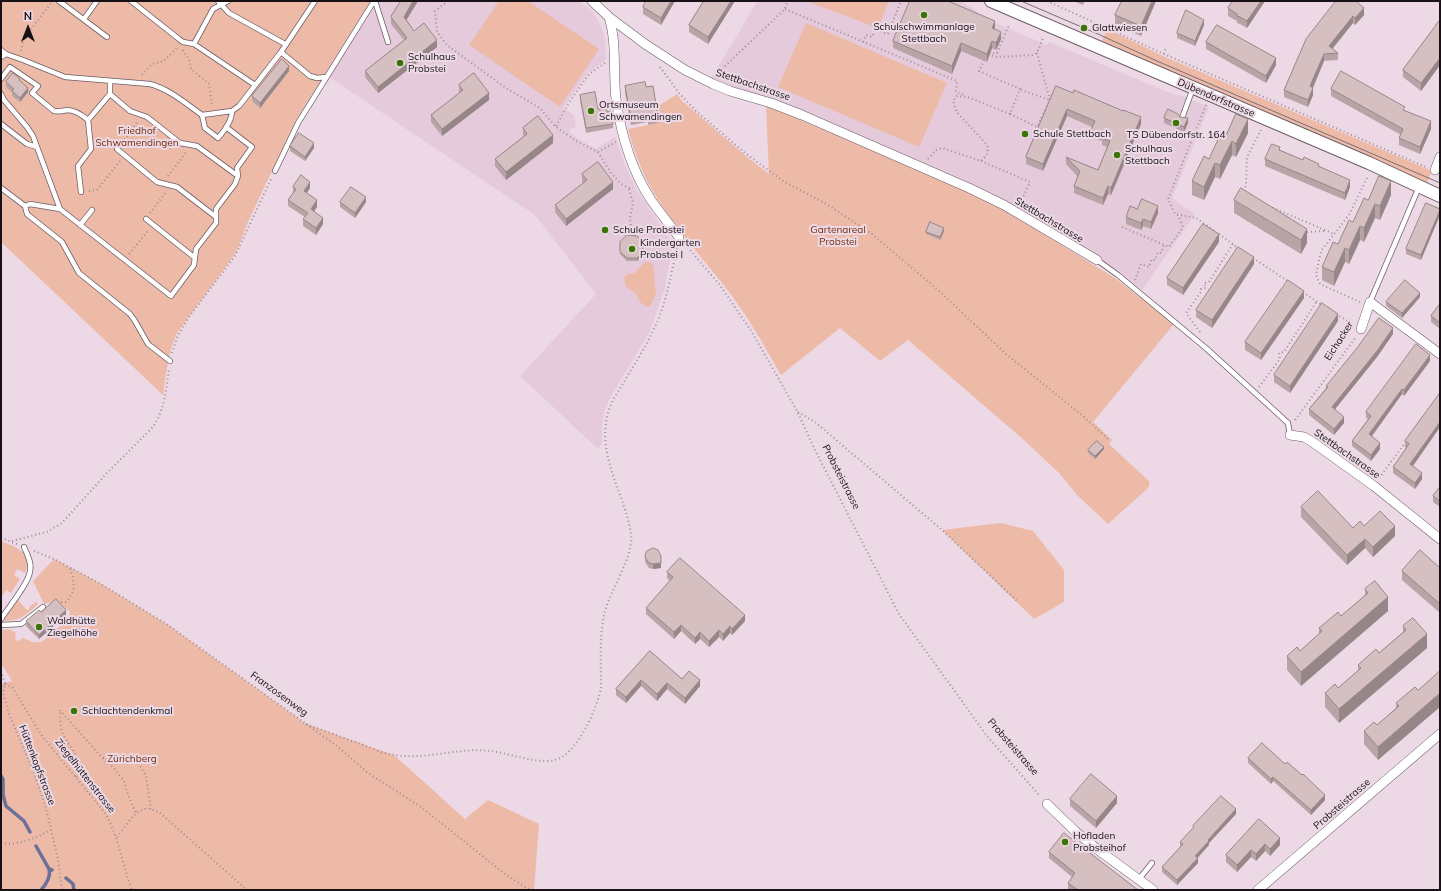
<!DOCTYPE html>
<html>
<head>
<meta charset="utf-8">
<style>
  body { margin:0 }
  #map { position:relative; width:1441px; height:891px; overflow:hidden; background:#ecd9e5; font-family:Mulish,sans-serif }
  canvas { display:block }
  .frame { position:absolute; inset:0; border:2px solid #171115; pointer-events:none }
  .north { position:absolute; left:8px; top:8px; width:40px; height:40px; -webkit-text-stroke:3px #ecd9e5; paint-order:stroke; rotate:0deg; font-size:11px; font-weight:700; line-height:16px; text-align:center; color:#171115 }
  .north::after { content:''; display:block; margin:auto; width:14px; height:18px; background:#171115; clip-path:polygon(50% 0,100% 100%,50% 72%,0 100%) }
</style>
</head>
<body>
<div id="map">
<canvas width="1441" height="891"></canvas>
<div class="frame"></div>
<div class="north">N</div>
</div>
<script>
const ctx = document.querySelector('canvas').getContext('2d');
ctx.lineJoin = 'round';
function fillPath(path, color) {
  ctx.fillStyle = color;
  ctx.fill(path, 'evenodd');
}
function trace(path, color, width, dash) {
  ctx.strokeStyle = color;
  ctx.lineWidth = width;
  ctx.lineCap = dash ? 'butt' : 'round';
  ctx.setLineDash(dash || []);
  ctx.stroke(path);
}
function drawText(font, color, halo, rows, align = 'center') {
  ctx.font = font + ' Mulish,sans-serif';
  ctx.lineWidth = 4;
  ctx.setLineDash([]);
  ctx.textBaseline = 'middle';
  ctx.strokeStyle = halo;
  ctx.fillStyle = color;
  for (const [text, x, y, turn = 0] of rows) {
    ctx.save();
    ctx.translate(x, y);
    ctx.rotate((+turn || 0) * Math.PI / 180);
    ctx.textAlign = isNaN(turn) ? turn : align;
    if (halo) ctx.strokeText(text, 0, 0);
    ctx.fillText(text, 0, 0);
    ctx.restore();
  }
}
const built = new Path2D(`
  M378,1H579L592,10L600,24L605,40L606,60L588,73L563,108L574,115L576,127L570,129L569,131L578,139L596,149L615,137L626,168L638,192L673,244L664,291L649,333L610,398L605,409L602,427V444L598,449L520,376L596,294L535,215L329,77Z
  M757,1H961L978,12L977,15L1047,45L1049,42L1175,95H1179L1209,107L1172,198L1195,214L1142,290L1119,271L1006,202L732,88L711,78L741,29Z`);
const green = new Path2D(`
  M1,1H370L295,122L247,224L240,243L235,254L177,333C168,352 166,374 163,395L1,242Z
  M499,1H528L599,49L560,107L469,45Z
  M806,1H889L878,28Z
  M806,23L947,83L919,147L778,87Z
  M1107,29L1163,56L1432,171L1427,183L1379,160L1102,41Z
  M677,94L681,100L747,157L769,174L766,105L967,191L1002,209L1115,278L1174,324L1093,422L1112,440L1109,444L1150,482L1148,488L1108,524L1078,496L1059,473L1025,441L908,340L880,361L840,328L781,375C765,347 749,318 729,292C704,259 675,229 654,193C642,173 634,151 628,129L658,123L655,108Z
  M645,262H650L653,265L656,294L650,306L646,307L640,302L636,293C628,289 623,286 625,276L629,274L635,273Z
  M1001,523L1033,531L1064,570V602L1034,619L942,530Z
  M1,541C16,547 34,553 25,573L17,569L14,575L20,579L11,593L6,590L1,598Z
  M54,559L101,584L168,625L306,724L394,755L465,819L488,800L539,824L534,890H1V684L12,681L1,663V630C7,629 11,629 16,633L15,637L16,640L19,641L23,638C30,641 36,644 43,641L68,619L70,612L57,601L44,604L33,581Z
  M18,600L27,610L29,609L30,606L36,602L38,604C26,615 20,621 3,621Z`);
const stream = new Path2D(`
  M1,776L3,779V795L6,806L24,821L30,832
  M36,846L49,869L52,870
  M66,878L73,884L74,890
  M41,890C46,885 51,876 49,869`);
const path = new Path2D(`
  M448,1L435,11L437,32L447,45L506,88L540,108L555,126L576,141L598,152L616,142
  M1047,1L1164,54L1426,167
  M785,9L957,81L956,92L964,95
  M863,42L866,35L872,37L876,29L888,34L901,1
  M183,50L184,53L189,58L191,69L209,84L212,106
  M21,51L23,41L26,36L51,3
  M989,54L997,53L1009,25
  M1164,54L1166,47
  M988,55L997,57L1034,55L1037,53L1043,38
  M660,67L679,93L696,111L745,153L783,181L828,205L872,234L937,289L1006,354L1083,416L1109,440
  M142,75L152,64L164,61L178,47
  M718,76L722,69L785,9L787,3L783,1
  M1021,90L1050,100
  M1206,105L1168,199L1175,214L1196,218L1215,231
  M1010,114L1037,127L1050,100L1037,53
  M556,126L570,101L589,74L605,63
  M122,143L138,121
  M598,152C605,163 618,189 633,188
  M928,159L936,150L942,148L981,161C986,156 990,152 987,145L956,111L953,101L957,96L968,97L1010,114L1020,89L979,71L985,58
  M981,161L1030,182L1020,204
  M168,176L187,151
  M629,189L633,203L630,218L632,235
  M89,191L97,190L120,161
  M1244,191L1246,185L1247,157L1261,130
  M1269,206L1334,234
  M150,213L167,191
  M1122,227L1169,247L1183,227L1178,215
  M1307,232L1324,231
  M1219,234L1239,249
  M685,244L719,284L750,329L797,411L815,450L899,614L987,736L1040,796
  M129,254L148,231
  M1253,258L1289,282
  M1135,280L1141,264L1149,267L1152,259L1155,260L1158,252L1161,253L1164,245
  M1303,292L1322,305
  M1360,302L1320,284L1316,275L1321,251L1349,215L1368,176
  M1336,314L1353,324
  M1200,332L1186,313L1201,292V289L1206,288L1204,283L1209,282L1233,244
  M172,353L178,335L189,317L235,256L272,177
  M1259,387L1280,359L1279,353L1284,352L1317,301
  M798,412L815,422L942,530L1018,602
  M1295,420L1356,337
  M1379,478L1406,442
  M1,538L17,544
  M12,541L47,532L62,523L105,475L152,428C165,411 166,389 169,369
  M34,551L54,559L101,584L168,625L337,746L368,773L421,807L505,874L530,890
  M57,602H66C77,589 74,583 70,567
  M1,671L5,684L3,693L9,714L34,773L46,808L58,859L62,890
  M5,684L12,687L42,736L105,813C119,837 122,864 132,890
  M1,685L5,684
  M306,724C325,731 344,738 363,745C373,749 384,754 395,755C427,760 459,747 491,751C510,753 543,767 560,758C579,749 598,707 601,687C601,662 599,635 605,611C611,589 634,556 631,534C625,494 598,459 607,417C609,406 615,396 621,387C632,368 644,350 653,331C666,305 671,275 677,247
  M103,758L138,762L146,776L151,809
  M76,777C84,756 73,754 65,738C60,730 60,719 60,710L106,762L114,768L124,781L128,795L136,813
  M117,837C123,830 133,813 142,810C148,807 155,810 160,813L247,890
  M1,843C19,846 35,838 51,830`);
const service = new Path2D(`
  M59,1L107,37
  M131,1L179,39L183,42L194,44L255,85
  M218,1L229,13L285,44
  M375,1L388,42
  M84,19L97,1
  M194,44L213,9L228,1
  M1,50L6,54
  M281,52L310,76L317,78L326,77
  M1,57L6,54L23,60L65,77L150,84C169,89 185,103 202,115
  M1,79L10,67L38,86L32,93L54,111C59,112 62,111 67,110C75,110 82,115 88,120
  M1,94L4,100L27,127L33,136L60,209L171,296L194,265L196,249L216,223V209L235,184L238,176L237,168L252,147L226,127
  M110,94L130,111L147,117L180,143L197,146L238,176
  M232,111C232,121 225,130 218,138L205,128L202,115L232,111L239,106L281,52L315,1
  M1182,118L1193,88
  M1,124L27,144L37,147
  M117,149L157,182L177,187L216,217
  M275,171L298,123L374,1
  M1,188L25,206
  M81,192L78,166L91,149L88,120L110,94V81
  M60,209L30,204L25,206L27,214L62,242L79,273L130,314L135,321L148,344L170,361
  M146,219L195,258
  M80,225L92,210
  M1097,260L1118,275L1207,349L1288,423L1290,435
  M1370,302L1419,187
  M1,619C8,608 29,583 30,571C32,563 27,554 24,547
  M1,625L21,624L43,607
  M1139,879L1152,863`);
const minor = new Path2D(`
  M592,1L609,17L645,44L685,70L713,84L730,91L771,103L802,115L969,188L1004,205L1097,260
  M609,17C617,43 613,72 616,99C621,134 632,171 651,200C660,213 670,225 679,237
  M1435,170L1440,157
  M1361,329L1370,302L1440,354
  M1290,435L1304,437L1311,441L1374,486L1440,539
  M1047,804L1076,832L1097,849L1153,890
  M1258,890L1440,734`);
const tertiary = new Path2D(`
  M991,1L1369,163L1440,196`);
const tram = new Path2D(`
  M1021,1L1098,34L1157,61L1440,183`);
const wall = new Path2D(`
  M418,1L406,20L414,31L437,47L378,93L365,77V71L404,40L391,24V17Z
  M675,1L661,25L643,14V7Z
  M704,1H735L708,44L689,32V25Z
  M1073,1H1085L1083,5Z
  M1156,1L1141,36L1115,25V15Z
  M1265,1L1247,28L1240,24L1237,23V21L1228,16V8Z
  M1336,1L1364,15L1355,25L1353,23L1332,49L1338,53V60L1324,61L1313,88V95L1308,107L1284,97V90Z
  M1440,20V65L1421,91L1403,77V70Z
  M1204,25L1195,46L1177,38V33Z
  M995,28V30L1001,39L996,50L992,48L987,62L961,51L952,74L893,48V41Z
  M1206,42L1276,65L1266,83L1206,49Z
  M289,71L260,108L252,101V96Z
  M20,81L28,92L20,102L12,96V92L6,87V82Z
  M459,85L489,100L442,136L431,122V115L460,93L459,92Z
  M625,86L646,87L658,116V123L648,125V122L631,125L625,93Z
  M1056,86L1141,124L1111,195L1108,194L1103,205L1074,193V186L1078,177L1066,164V157L1098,170L1107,147L1102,145V141L1091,137V130L1092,127L1067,116L1043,171L1026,164V157Z
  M1331,89L1405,110L1431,129L1420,154L1399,145V138L1401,135L1331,96Z
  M580,95L599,110L607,112L613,124V128L586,133L580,100Z
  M1164,118L1188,123L1184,132L1164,123Z
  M523,128L553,143L506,180L495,166V159L524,136L523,135Z
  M1248,133L1236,157L1232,155L1220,179L1215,177L1204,200L1192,195V181L1225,137Z
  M290,146L314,148L305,161L290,151Z
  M1280,150L1319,167L1350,187L1345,200L1265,166V159Z
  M582,174L613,189L566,226L555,212V205L583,183L582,181Z
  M293,187L310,188L307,193L317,207L314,211L323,224L316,235L303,226V219L305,217L288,206V200L293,193Z
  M1391,195L1380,220L1375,218L1364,242L1360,240L1349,264L1345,262L1334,286L1322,280V267L1368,200Z
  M1234,200L1307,243L1301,254L1234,213Z
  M340,202H366L355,218L340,207Z
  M1137,209L1158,213L1151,229L1143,226L1141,230L1126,224V217Z
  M1440,209V215L1421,260L1406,254V249Z
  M944,231L940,240L926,234V232Z
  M620,242H643V254L637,261H627L620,254Z
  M1219,242L1183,295L1167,285V278Z
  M1254,264L1212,328L1196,317V310Z
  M1420,297L1402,318L1386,306V302Z
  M1304,298L1261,360L1245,350V342Z
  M1440,304V329L1431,322V316Z
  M1338,321L1290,393L1274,382V375Z
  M1393,334L1377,357L1335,409L1344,423L1334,435L1309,415V409L1326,388V386Z
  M1430,361L1404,396L1402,394L1372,436L1380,449L1371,461L1352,446V441L1368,419L1366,418V412Z
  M1440,393V427L1413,466L1422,479L1415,489L1393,473V467L1406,448L1405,447V441Z
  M1104,449L1095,459L1088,453V450Z
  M1440,487V507L1433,502V496Z
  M1301,507L1353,528L1364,526L1395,536L1373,557L1365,548L1347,565L1301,517Z
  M645,557L661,560V568L653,569L649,568L645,562Z
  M1440,568V613L1402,580V571Z
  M667,572L745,621L732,635L730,633L723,641L719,637L709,647L700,639L695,644L681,631L674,639L646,614V608L670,581L667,578Z
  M1365,589L1388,611L1301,686L1287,670V656L1300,651L1319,634V628L1341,616L1365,595Z
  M41,612L66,615L39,639L26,626V621Z
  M1403,626L1427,648L1339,723L1325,707V693L1338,688L1358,671V665L1379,653L1403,632Z
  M650,651L682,679L700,686L685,704L667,689L657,701L641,686L626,703L616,695V689Z
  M1415,687L1378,760L1364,744V731L1377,725L1396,708V703Z
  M1248,758L1285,764L1325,800L1311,815L1273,781L1271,784L1248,763Z
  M1070,799L1117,803L1096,828L1070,806Z
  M1236,814L1209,843V845L1198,858V863L1177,885L1162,872V867L1180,847V842L1193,828V826Z
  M1259,819L1280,845L1270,856L1265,851L1256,861L1251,857L1237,872L1226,862V855Z
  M1049,852L1138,890H1070L1068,889V883L1072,877L1049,858Z`);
const shadedWall = new Path2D(`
  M413,1H418L404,24V17Z
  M671,1H675L661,25V18Z
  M731,1H735L708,44V37Z
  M1152,1H1156L1141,36V26Z
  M1261,1H1265L1247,28V21Z
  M1364,8V15L1355,25V18Z
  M1353,16V23L1329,53V46Z
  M1204,20V25L1195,46V41Z
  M995,21V28L992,36V28Z
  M1001,32V39L996,50V43Z
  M437,40V47L378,93V87Z
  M992,41V48L987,62V54Z
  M961,43V51L952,74V66Z
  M1324,54V61L1310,94V86Z
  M1276,58V65L1266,83V76Z
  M1440,58V65L1421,91V83Z
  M289,66V71L260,108V103Z
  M28,88V92L20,102V98Z
  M1313,88V95L1308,107V100Z
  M489,93V100L442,136V129Z
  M1067,109V116L1043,171V164Z
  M1141,117V124L1111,195V188Z
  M1188,118V123L1184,132V127Z
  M1248,119V133L1236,157V144Z
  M1431,121V129L1420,154V147Z
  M553,135V143L506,180V172Z
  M1232,141V155L1220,179V165Z
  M314,143V148L305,161V157Z
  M1215,163V177L1204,200V187Z
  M1350,180V187L1345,200V193Z
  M1391,181V195L1380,220V206Z
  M310,182V188L304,197V191Z
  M613,182V189L566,226V219Z
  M1108,186V194L1103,205V198Z
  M366,197V202L355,218V213Z
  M317,200V207L311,216V209Z
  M1375,204V218L1364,242V228Z
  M1158,206V213L1151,229V222Z
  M1440,210V215L1421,260V255Z
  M323,218V224L316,235V228Z
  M1143,219V226L1141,230V223Z
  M1360,226V240L1349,264V250Z
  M944,228V231L940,240V237Z
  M1307,229V243L1301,254V240Z
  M1219,234V242L1183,295V288Z
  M1345,248V262L1334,286V272Z
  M643,252V254L637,261V258Z
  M1254,257V264L1212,328V320Z
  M1304,291V298L1261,360V353Z
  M1420,293V297L1402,318V313Z
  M1338,314V321L1290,393V386Z
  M1393,328V334L1377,357L1332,413V407Z
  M1430,355V361L1404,396V390Z
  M1402,389V394L1369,440V434Z
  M1344,417V423L1334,435V429Z
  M1440,422V427L1410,470V464Z
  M1380,443V449L1371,461V455Z
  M1104,447V449L1095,459V456Z
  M1422,473V479L1415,489V483Z
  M1395,526V536L1373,557V547Z
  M1365,539V548L1347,565V555Z
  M661,556V568L653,569V564Z
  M1388,597V611L1301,686V672Z
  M66,610V615L39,639V635Z
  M745,615V621L732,635V629Z
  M681,625V631L674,639V632Z
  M730,626V633L723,641V634Z
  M719,630V637L709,647V641Z
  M700,632V639L695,644V638Z
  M1427,634V648L1339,723V709Z
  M641,680V686L626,703V697Z
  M700,680V686L685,704V698Z
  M667,683V689L657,701V694Z
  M1440,693V707L1378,760V747Z
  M1273,777V781L1271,784V779Z
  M1325,795V800L1311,815V810Z
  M1117,796V803L1096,828V821Z
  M1236,809V814L1209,843V845L1195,860V856L1208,840Z
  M1280,838V845L1270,856V849Z
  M1265,844V851L1256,861V854Z
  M1251,850V857L1237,872V865Z
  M1198,858V863L1177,885V880Z`);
const building = new Path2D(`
  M401,1H413L404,17L414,31L424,23L437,40L378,87L365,71L407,38L391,17Z
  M646,1H671L661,18L643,7Z
  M704,1H731L708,37L689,25Z
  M910,1H948L995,21L992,28L1001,32L996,43L992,41L987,54L961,43L952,66L893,41Z
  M1122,1H1152L1141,26L1115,15Z
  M1233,1H1261L1247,21L1240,17L1237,16V14L1228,8Z
  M1336,1H1356L1364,8L1355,18L1353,16L1329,46L1338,53L1324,54L1310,86L1313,88L1308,100L1284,90L1306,39Z
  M1186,10L1204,20L1195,41L1177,33Z
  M1440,20V58L1421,83L1403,70Z
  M1217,25L1276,58L1266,76L1206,42Z
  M282,59L289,66L260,103L252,96Z
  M1341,71L1405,107L1403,110L1431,121L1420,147L1399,138L1403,129L1331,89Z
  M13,73L20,79L19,80L28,88L20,98L12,91L14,89L6,82Z
  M474,73L489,93L442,129L431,115L463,90L459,85Z
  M645,82L646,87L653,86L658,116L648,118V115L631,118L625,86Z
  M1056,86L1073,93L1074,90L1123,111V110L1141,117L1111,188L1108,186L1103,198L1074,186L1080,171L1066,157L1098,170L1110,141L1102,138L1103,135L1091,130L1095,121L1067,109L1043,164L1026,157Z
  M595,92L598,109L599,108V110L607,109V112L611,111L613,124L586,128L580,95Z
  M1168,109L1178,114L1180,117L1188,118L1184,127L1164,118Z
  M1236,114L1248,119L1236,144L1232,141L1220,165L1215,163L1204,187L1192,181L1204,156L1209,159L1220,135L1225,137Z
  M538,116L553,135L506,172L495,159L527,134L523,128Z
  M299,133L314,143L305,157L290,146Z
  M1272,144L1280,147L1279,150L1303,160L1304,157L1319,164L1318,166L1350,180L1345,193L1265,159Z
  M598,162L613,182L566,219L555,205L587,180L582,174Z
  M301,175L310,182L304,191L317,200L311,209L323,218L316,228L303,219L308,213L288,200L296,189L293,187Z
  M1379,176L1391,181L1380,206L1375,204L1364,228L1360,226L1349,250L1345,248L1334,272L1322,267L1333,242L1338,244L1349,220L1353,222L1364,198L1368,200Z
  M351,187L366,197L355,213L340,202Z
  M1241,188L1307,229L1301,240L1234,200Z
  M1142,199L1158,206L1151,222L1143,219L1141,223L1126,217L1130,206L1137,209Z
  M1426,203L1440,209V210L1421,255L1406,249Z
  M930,222L944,228L940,237L926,232Z
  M1203,224L1219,234L1183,288L1167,278Z
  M627,235L637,236L643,242V252L637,258H627L620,252V242Z
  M1238,247L1254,257L1212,320L1196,310Z
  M1288,280L1304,291L1261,353L1245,342Z
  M1405,280L1420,293L1402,313L1386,302Z
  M1322,303L1338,314L1290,386L1274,375Z
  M1440,304V323L1431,316Z
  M1379,318L1393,328L1377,351L1332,407L1344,417L1334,429L1309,409L1328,387L1326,386L1357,348Z
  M1416,344L1430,355L1404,390L1402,389L1369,434L1380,443L1371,455L1352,441L1371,416L1366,412Z
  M1440,393V422L1410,464L1422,473L1415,483L1393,467L1409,444L1405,441Z
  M1097,441L1104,447L1095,456L1088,450Z
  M1440,487V501L1433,496Z
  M1318,491L1353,528L1360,521L1364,526L1380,511L1395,526L1373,547L1365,539L1347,555L1301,507Z
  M653,548L658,550L661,556V563L653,564L649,563L645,557L646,552Z
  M1420,550L1440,568V604L1402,571Z
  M680,558L745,615L732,629L730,626L723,634L719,630L709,641L700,632L695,638L681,625L674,632L646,608L673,577L667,572Z
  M1375,581L1388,597L1301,672L1287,656L1297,647L1300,651L1322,631L1319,628L1338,612L1341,616L1368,593L1365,589Z
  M56,599L66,610L39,635L26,621L39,610L41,612Z
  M1413,618L1427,634L1339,709L1325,693L1335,684L1338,688L1361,668L1358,665L1376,649L1379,653L1406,630L1403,626Z
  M650,651L682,679L689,671L700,680L685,698L667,683L657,694L641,680L626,697L616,689Z
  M1440,671V693L1378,747L1364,731L1374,722L1377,725L1399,706L1396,703L1415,687L1418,690Z
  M1262,743L1285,764L1287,762L1302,775L1303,774L1325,795L1311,810L1273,777L1271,779L1248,758Z
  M1091,774L1117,796L1096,821L1070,799Z
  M1221,796L1236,809L1208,840L1209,841L1195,856L1198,858L1177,880L1162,867L1183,844L1180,842L1194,827L1193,826Z
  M1259,819L1280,838L1270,849L1265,844L1256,854L1251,850L1237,865L1226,855Z
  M1064,833L1138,890H1078L1068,883L1075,873L1049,852Z`);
const markers = [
  [924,15,4,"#3b7405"],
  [1084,28,4,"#3b7405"],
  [400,63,4,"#3b7405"],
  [591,111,4,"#3b7405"],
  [1176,123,4,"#3b7405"],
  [1025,134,4,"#3b7405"],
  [1117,155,4,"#3b7405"],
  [605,230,4,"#3b7405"],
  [632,249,4,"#3b7405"],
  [39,627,4,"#3b7405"],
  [74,711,4,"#3b7405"],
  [1065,842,4,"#3b7405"]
];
const poiNames = [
  ["Schulschwimmanlage",924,27,"center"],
  ["Stettbach",924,39,"center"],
  ["Glattwiesen",1092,28],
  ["Schulhaus",408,57],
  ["Probstei",408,69],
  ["Ortsmuseum",599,105],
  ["Schwamendingen",599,117],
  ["Schule Stettbach",1033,134],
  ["TS Dübendorfstr. 164",1176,135,"center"],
  ["Schulhaus",1125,149],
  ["Stettbach",1125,161],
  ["Schule Probstei",613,230],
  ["Kindergarten",640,243],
  ["Probstei I",640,255],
  ["Waldhütte",47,621],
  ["Ziegelhöhe",47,633],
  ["Schlachtendenkmal",82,711],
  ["Hofladen",1073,836],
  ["Probsteihof",1073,848]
];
const streetNames = [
  ["Stettbachstrasse",753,85,19],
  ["Dübendorfstrasse",1216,98,23],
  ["Stettbachstrasse",1049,220,31],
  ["Eichacker",1339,341,-57],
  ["Stettbachstrasse",1347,454,35],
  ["Probsteistrasse",841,477,63],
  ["Franzosenweg",279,694,36],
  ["Probsteistrasse",1013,747,49],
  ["Hüttenkopfstrasse",37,765,69],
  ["Ziegelhüttenstrasse",85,776,52],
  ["Probsteistrasse",1342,804,-41]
];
const parkNames = [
  ["Friedhof",137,131],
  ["Schwamendingen",137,143],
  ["Gartenareal",838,230],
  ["Probstei",838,242],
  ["Zürichberg",132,759]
];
fillPath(built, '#e4cadb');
fillPath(green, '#edbaa7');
trace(stream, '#6a7097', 3.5);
trace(service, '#6b5b66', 6);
trace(minor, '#6b5b66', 10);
trace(tertiary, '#6b5b66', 14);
trace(path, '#9b8d96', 2, [1, 3]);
trace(service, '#fff', 4.5);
trace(minor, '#fff', 9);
trace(tertiary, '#fff', 12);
trace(tram, '#796d75', 1);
fillPath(wall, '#b8a4a6');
fillPath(shadedWall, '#968687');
fillPath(building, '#d6bfc1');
trace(building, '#968687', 1);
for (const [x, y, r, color] of markers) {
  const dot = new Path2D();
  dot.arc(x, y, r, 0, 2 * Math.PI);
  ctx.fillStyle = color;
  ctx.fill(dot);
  trace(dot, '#ecd9e5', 1.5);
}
drawText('10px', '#171115', '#ecd9e5', poiNames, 'left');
drawText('10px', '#171115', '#ecd9e5', streetNames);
drawText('10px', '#752a08', '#ecd9e5', parkNames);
</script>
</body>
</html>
